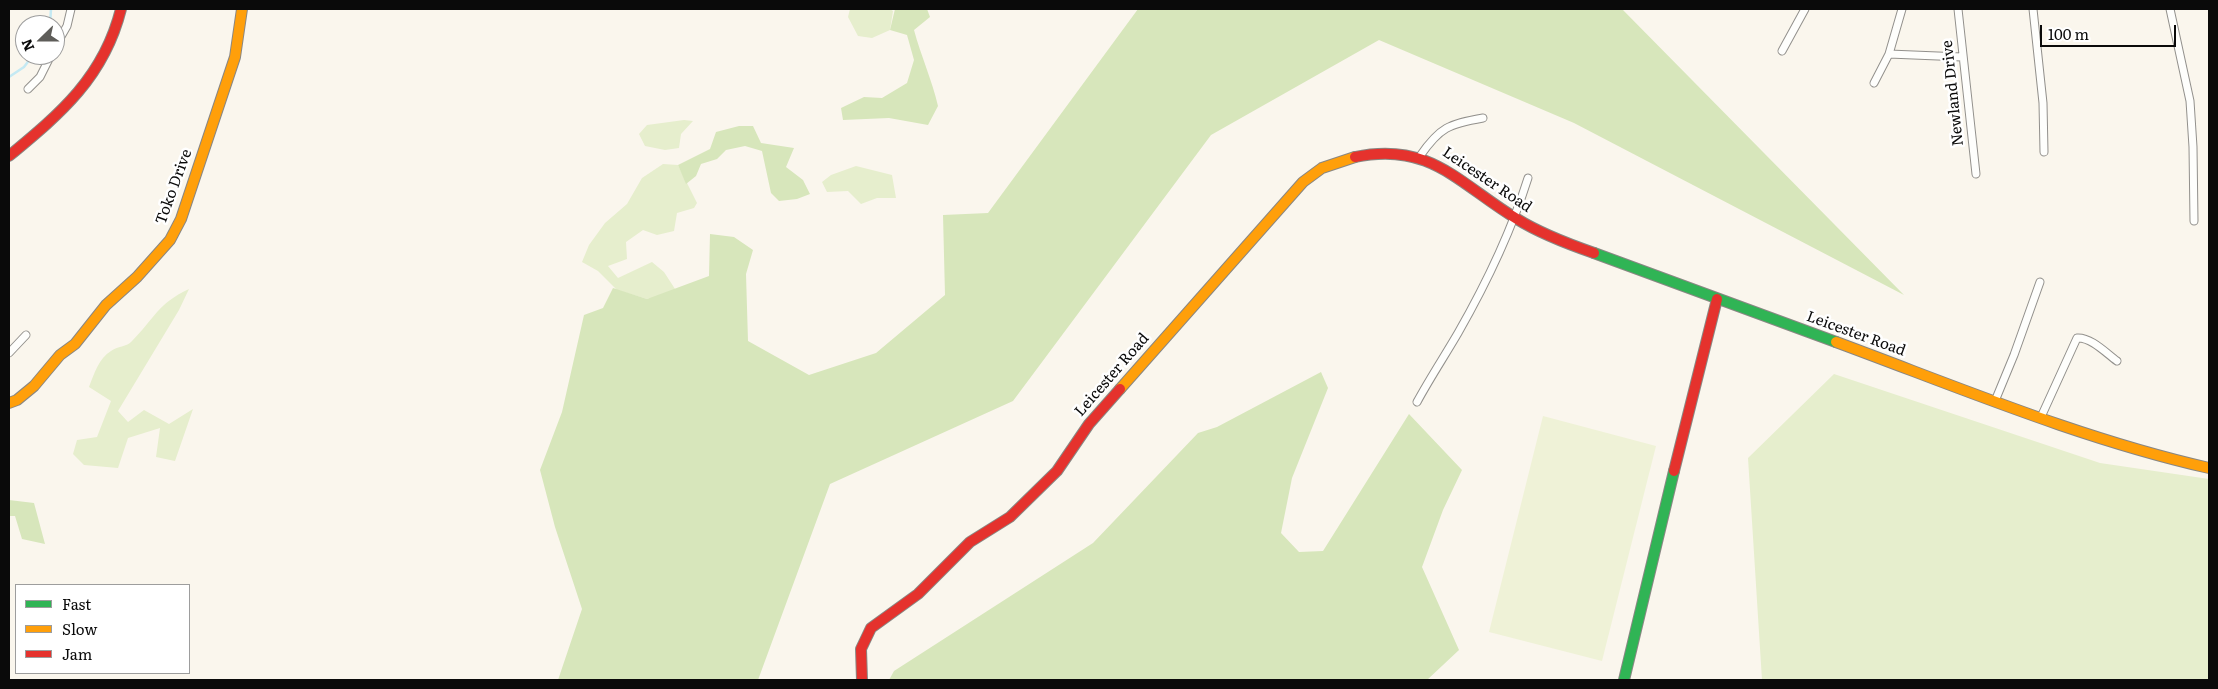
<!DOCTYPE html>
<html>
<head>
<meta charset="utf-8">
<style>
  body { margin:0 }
  #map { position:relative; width:2218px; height:689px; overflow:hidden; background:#faf6ed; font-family:Literata,serif }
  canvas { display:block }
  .frame { position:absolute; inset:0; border:10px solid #0a0a0a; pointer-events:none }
  .legend { position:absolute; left:15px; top:584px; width:175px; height:90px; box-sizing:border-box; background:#fff; border:1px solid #9d9d9d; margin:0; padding:6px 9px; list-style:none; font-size:15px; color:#0a0a0a }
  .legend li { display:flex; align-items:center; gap:10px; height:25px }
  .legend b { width:25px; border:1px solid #9d9d9d }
  .north { position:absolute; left:15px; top:15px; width:50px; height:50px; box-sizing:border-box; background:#fff; border:1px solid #9d9d9d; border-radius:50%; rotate:248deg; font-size:14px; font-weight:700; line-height:20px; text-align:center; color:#0a0a0a }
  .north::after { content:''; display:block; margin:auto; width:18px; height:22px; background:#5e5d59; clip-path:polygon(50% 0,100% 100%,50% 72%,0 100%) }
  .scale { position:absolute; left:2040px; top:25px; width:136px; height:22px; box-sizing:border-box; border:2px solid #0a0a0a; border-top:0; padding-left:6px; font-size:15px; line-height:18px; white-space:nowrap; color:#0a0a0a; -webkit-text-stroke:4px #fff; paint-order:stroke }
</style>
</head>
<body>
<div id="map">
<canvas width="2218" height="689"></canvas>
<div class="frame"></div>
<ul class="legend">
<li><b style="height:6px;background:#30b455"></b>Fast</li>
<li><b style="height:6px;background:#ff9f0a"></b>Slow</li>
<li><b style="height:6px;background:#e5322d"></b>Jam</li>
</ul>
<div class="north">N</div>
<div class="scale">100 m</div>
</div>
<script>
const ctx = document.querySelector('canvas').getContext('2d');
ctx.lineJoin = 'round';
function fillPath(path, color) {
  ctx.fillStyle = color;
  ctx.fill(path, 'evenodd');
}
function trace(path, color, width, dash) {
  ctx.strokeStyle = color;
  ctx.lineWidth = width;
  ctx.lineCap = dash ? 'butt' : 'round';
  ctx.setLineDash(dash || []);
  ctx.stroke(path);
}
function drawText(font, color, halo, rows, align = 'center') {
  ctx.font = font + ' Literata,serif';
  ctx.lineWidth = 5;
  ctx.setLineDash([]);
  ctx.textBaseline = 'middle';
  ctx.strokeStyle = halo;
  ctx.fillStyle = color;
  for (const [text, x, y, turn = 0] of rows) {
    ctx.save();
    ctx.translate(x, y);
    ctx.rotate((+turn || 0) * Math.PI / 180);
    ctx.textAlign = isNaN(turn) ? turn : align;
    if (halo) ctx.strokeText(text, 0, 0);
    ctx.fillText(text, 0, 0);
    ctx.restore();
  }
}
const green = new Path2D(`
  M850,9H890L893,11L890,30L872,38L858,36L848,17Z
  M684,120L693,121L681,134L679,148L665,150L645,146L639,134L647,125Z
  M663,164L678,165L697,203L694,208L677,213L674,231L657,235L643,230L626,242L627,259L608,266L618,278L652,262L664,272L677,292L647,299L617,290L598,271L582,262L589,245L605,223L627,204L642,178Z
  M856,166L892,175L896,198H877L861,204L848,191L827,192L822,182L831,175Z
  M189,289L179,310L118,411L128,422L144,410L169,424L193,409L175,461L156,457L160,428L128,438L118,468L84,465L73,454L77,440L97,437L111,401L89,387C94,374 99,358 111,351C117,346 127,347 132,341C155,318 157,304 189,289Z
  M1834,374L2100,463L2209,479V680H1762L1748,458Z`);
const forest = new Path2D(`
  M895,9H927L930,17L914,30C921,56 932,80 938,106L928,125L889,118L843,120L841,108L864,97L882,98L907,83L914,60L907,35L890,30Z
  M1138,9H1622L1904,295L1574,123L1379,40L1211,135L1013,401L830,484L758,680H558L582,609L555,527L540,470L562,412L584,315L603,308L613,288L647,299L709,276L710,234L734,237L753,250L746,274L748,341L809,375L876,353L945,295L943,215L988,213Z
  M739,126H753L761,143L794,148L786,167L803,180L810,194L797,199L779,201L771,193L762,151L745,146L726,150L717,159L701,164L696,176L686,184L678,165L710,149L716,132Z
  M1321,372L1328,388L1292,478L1281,533L1299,552L1323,551L1409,414L1462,470L1443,510L1422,567L1459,650L1427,680H889L894,671L1093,543L1198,433L1217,427Z
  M9,500L34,503L45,544L22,539L15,516H9Z`);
const pitch = new Path2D(`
  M1543,416L1656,446L1602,661L1489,632Z`);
const stream = new Path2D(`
  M50,25L51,9
  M9,77L24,67L33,55`);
const street = new Path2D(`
  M1958,9L1976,174
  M2033,9L2043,103L2044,152
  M2170,9L2190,101L2193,147L2194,221
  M55,47L67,26L71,9
  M1782,51L1805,9
  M1889,54L1902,9
  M1874,83L1889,54L1962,57
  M28,89L40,77L51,55
  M1420,156C1440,127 1449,124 1483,118
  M9,353L26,335
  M1995,401L2014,355L2040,282
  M1417,402C1430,378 1444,357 1458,333C1486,284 1511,232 1528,178
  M2041,417L2077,338C2091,337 2106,353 2117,361`);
const fast = new Path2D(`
  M1594,253L1836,342
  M1624,680L1674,471`);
const slow = new Path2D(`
  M1836,342C1958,387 2081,439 2209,468
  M1120,389L1303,182L1322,168L1355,157
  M9,403L17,400L34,386L60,355L75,344L106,305L137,277L170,240L181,219L235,57L242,9`);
const jam = new Path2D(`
  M9,156C61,113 104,77 121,9
  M1355,157C1430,141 1459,184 1517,219C1541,234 1568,244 1594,253
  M1674,471L1717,299
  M862,680L861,649L871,628L918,594L970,542L1010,517L1057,471L1089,424L1120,389`);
const streetNames = [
  ["Newland Drive",1953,93,-96],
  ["Leicester Road",1487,180,34],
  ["Toko Drive",174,187,-70],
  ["Leicester Road",1856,334,20],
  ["Leicester Road",1112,375,-49]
];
fillPath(green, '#e6eecd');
fillPath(forest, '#d7e6bb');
fillPath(pitch, '#eff2d7');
trace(stream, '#c4e9f3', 2.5);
trace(street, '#92908c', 9);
trace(fast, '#898783', 12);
trace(slow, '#898783', 12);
trace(jam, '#898783', 12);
trace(street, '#fefefc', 7);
trace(fast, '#30b455', 10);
trace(slow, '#ff9f0a', 10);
trace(jam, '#e5322d', 10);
drawText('15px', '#0a0a0a', '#fff', streetNames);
</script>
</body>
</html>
